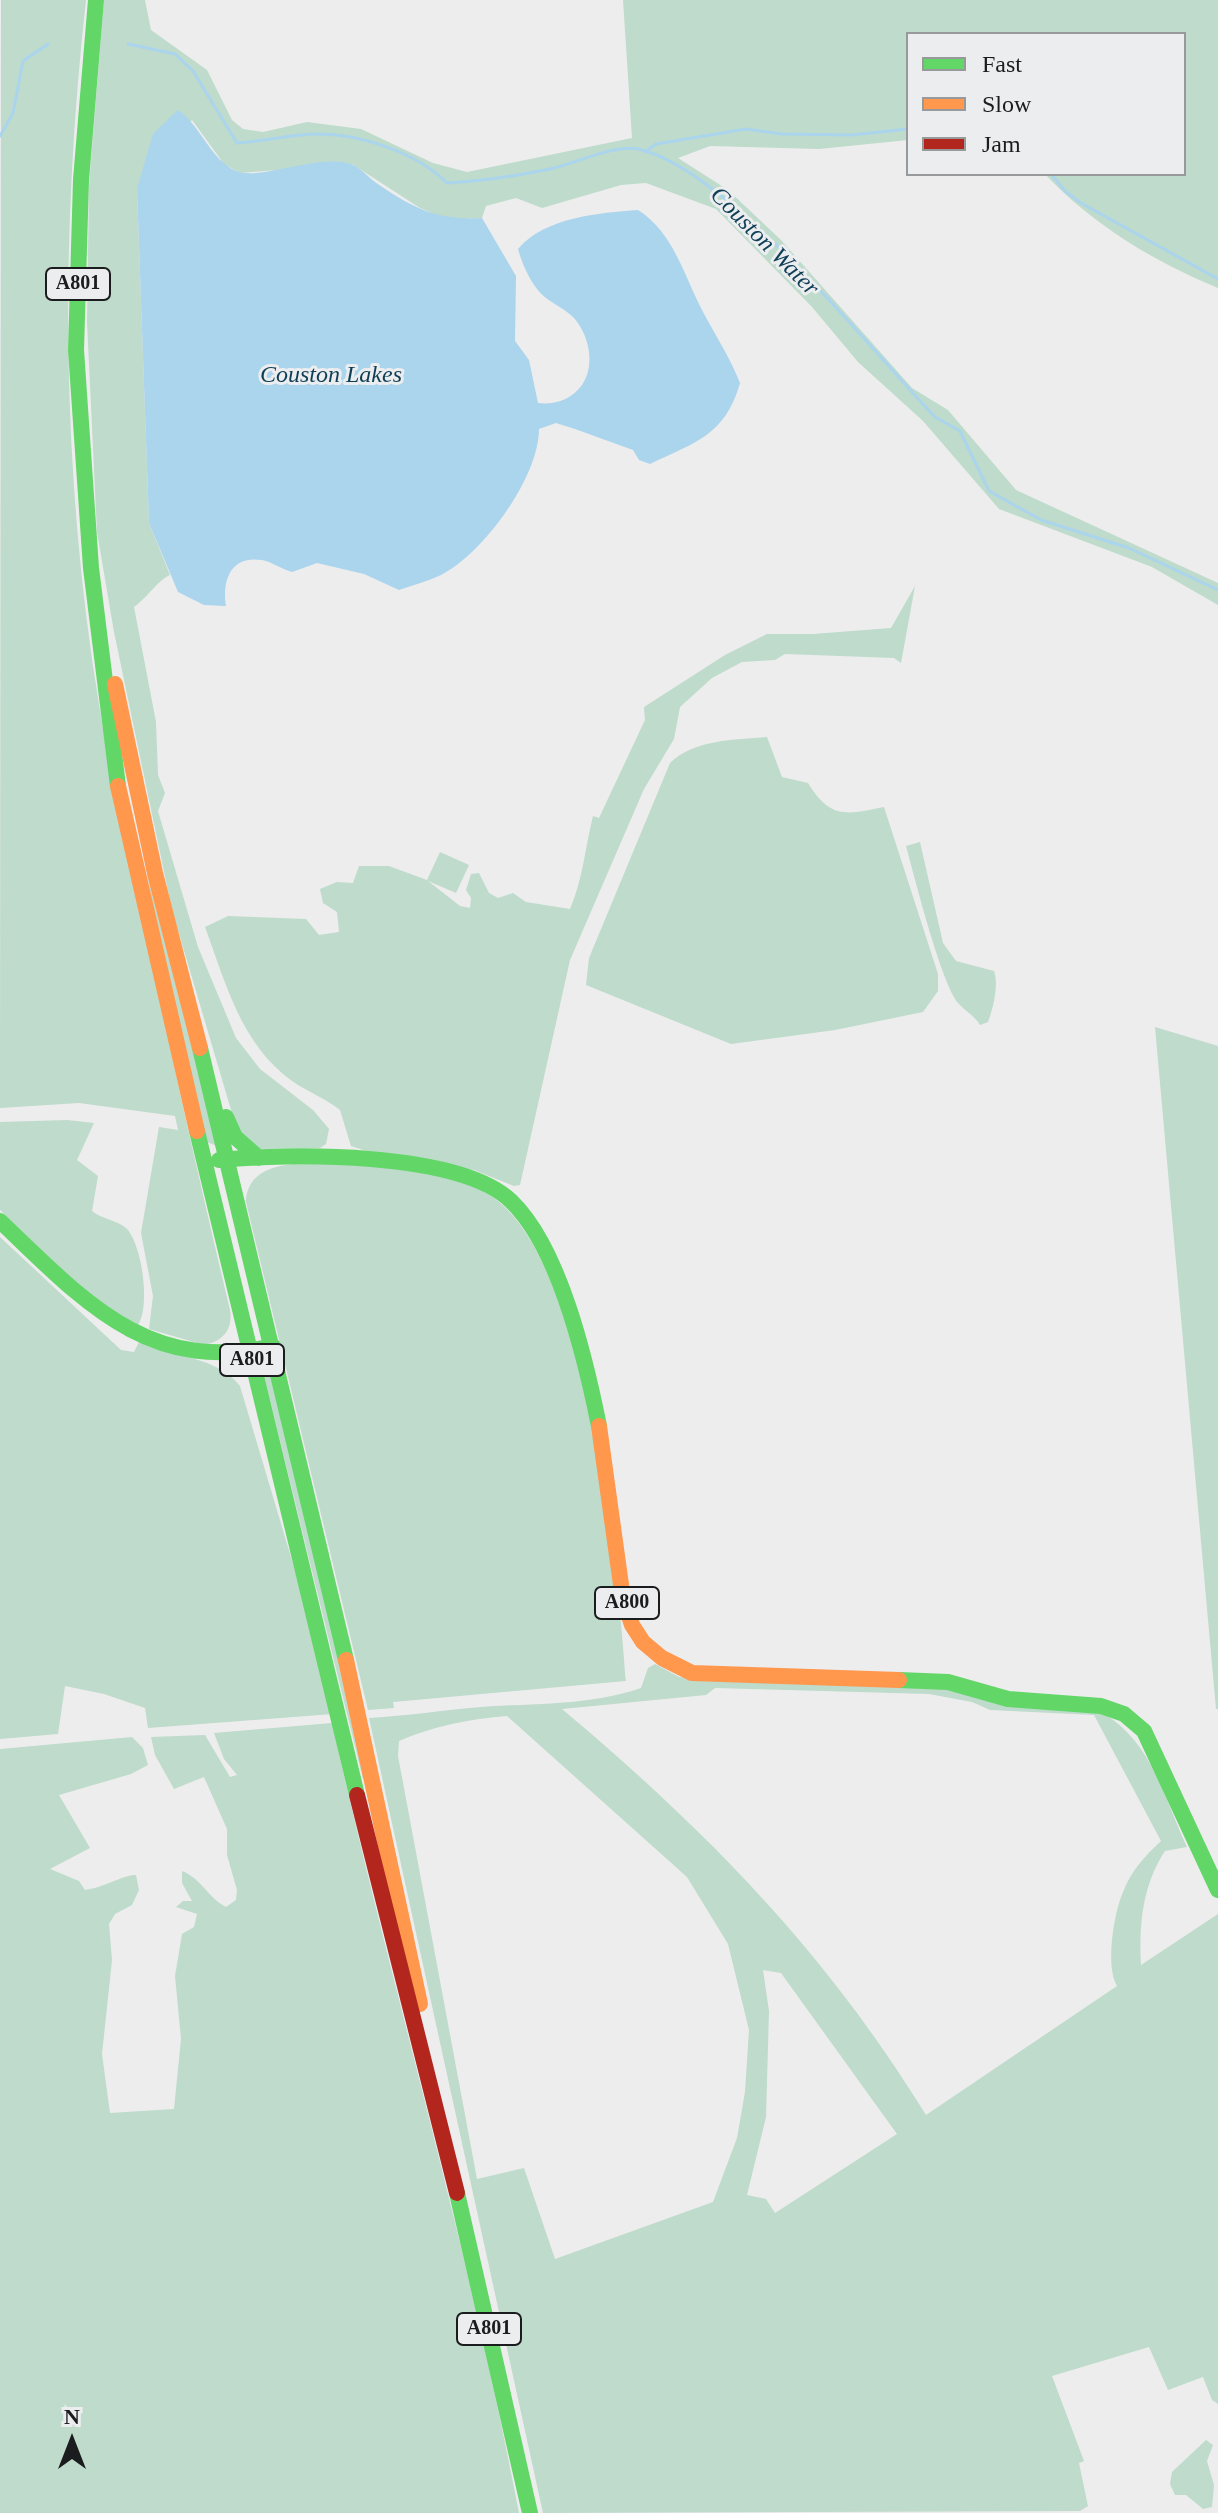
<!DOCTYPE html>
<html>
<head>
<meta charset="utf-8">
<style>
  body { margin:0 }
  #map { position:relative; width:1218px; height:2513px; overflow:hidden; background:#ededee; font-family:"Times New Roman",serif }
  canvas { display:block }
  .legend { position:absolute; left:906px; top:32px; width:280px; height:144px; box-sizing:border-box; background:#ecedef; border:2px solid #98999b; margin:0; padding:10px 14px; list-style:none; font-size:24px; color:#1b1c1d }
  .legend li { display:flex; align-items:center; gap:16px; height:40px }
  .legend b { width:40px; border:2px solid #98999b }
  .north { position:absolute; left:32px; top:2401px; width:80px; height:80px; -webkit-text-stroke:6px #ecedef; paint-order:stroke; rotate:0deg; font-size:22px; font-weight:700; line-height:32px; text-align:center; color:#1b1c1d }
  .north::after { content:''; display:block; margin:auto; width:28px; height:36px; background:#1b1c1d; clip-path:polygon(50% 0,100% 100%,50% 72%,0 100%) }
</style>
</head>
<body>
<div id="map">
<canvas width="1218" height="2513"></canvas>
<ul class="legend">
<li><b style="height:10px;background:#63d668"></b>Fast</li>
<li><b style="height:10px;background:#ff974d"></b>Slow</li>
<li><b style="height:10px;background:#b3261e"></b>Jam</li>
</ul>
<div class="north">N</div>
</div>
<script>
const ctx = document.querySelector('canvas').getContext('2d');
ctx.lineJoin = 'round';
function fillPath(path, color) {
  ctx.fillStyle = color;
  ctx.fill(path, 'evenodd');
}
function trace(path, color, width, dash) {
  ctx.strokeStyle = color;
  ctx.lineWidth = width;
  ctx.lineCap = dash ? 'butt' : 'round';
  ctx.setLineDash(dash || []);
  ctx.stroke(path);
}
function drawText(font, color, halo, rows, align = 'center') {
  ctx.font = font + ' "Times New Roman",serif';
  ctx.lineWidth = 6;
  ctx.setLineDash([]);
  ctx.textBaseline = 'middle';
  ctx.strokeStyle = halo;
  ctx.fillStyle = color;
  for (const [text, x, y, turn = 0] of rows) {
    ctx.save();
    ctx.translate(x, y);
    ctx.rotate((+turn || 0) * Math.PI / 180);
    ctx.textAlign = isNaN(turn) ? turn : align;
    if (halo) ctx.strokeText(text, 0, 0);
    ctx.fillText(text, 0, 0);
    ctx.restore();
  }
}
const green = new Path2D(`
  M1,0H86C60,232 61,473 99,704C108,763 123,822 135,881C164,1024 196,1167 230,1310C233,1330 223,1341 204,1345L149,1329L153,1296L141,1233L159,1127L178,1130L175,1116L79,1103L0,1108Z
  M104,0H145L151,30L207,70L232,120L243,129L263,132L307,122L361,129L433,163L467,172L632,138L623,0H1218V288C1153,261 1093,225 1045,174H1184V34H908V140L819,149L710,146L678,158L728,190L781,240L912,388L948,410L1016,490L1218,583V605L1152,567L999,509L923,421L858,362L812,307L716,209L646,183L621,185L542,208L516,198L486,206L482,218L449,220L420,208L352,164L240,173L224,164L192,120L137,189L149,523L170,575C159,579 147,598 134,607L156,722L158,775L165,793L158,811L198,947L236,1038L260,1069L313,1110L329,1129L326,1144L320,1148L260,1149L237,1130L172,910L114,632L97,532L87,322L89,185Z
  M915,586L901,663L894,658L785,654L775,660L742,662L712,678L680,707L674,739L644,789L570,960L520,1185L514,1186L474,1170L381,1156L351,1146L340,1110C325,1098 308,1092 292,1081C241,1044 226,984 205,927L228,916L306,919L319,935L339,932L337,912L323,903L320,889L337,882L353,883L359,866H389L427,880L440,852L469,865L456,893L428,881L460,906L470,908L471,898L466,890L471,874L479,873L489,893L498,898L513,893L526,902L570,909C583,879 585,848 593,816L599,818L645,720L644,707L725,655L767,634H813L891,628Z
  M767,737L782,777L808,783C830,819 846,815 884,807L938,974V991L923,1012L835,1030L731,1044L586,985L589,958L670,763C695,739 734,740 767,737Z
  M136,813L217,1146L207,1142L155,917Z
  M920,842L943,943L956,961L994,971C999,985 993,1009 988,1022L980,1025C974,1015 966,1012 959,1004C942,987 914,875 906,846Z
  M1155,1027L1218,1046V1709H1216Z
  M67,1120L94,1123L77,1160L98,1176L92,1211C102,1219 116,1220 126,1228C142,1243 151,1307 138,1325C85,1297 43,1251 0,1210V1122Z
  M333,1162C378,1168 449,1170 488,1194C586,1252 619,1571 626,1681L393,1702L394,1708L368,1710L246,1202C248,1159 300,1164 333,1162Z
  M0,1237L121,1350L134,1352L139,1342C171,1357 217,1356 240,1386L296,1574L333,1714L148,1728L145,1708L104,1694L65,1686L58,1734L0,1739Z
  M261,1363L270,1369L368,1778L363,1779Z
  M655,1664L679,1677L935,1687L1104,1714C1152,1742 1165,1800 1187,1847L1165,1851C1142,1886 1139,1925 1141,1965L1218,1914V2404L1212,2400L1203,2377L1168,2390L1149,2347L1052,2376L1084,2461L1079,2463L1088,2506L1080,2511L543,2513L369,1718C407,1716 443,1710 481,1707C534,1703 589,1706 641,1688L648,1668ZM715,1688L929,1694L972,1702L990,1710L1094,1715L1161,1841C1145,1856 1131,1871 1123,1892C1114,1912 1105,1966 1117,1986L926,2115C826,1952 707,1831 562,1709L706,1695ZM507,1716L687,1877L728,1944L749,2030L745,2092L737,2138L713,2202L555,2259L524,2168L477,2179L398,1756L399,1741C433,1726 470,1719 507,1716ZM763,1970L781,1973L897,2134L775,2213L766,2199L747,2195L766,2117L769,2011Z
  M332,1723C391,1987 469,2247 519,2513H0V1749L132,1737L143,1748L148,1765L131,1774L59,1795L90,1848L50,1869L79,1881L85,1890C102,1888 126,1874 136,1875L139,1890L132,1905L115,1914L109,1924L112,1960L102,2054L110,2113L174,2109L181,2039L175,1976L182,1934L194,1927L197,1914L176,1907L183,1901H192L182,1883V1871C202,1879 207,1897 226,1907L236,1900L237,1890L227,1855V1829L204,1777L174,1789L155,1755L151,1737L205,1735L230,1777L237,1775L224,1759L214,1733Z
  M1206,2440L1213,2445L1207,2461L1214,2485L1212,2507L1203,2509L1186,2495H1175L1170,2484L1172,2472Z`);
const water = new Path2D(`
  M178,110C201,126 210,159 236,171C259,181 319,153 351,164C360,167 368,177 375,182C412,208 438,221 482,218L516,276L515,341L529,360L538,403C555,405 571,400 582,385C596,365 589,333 572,316C561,306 546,301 537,289C528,277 522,263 518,249C545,217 599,213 638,210C673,232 684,275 702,310C715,335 730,357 740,383C725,436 695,442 650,464L639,460L633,450L575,429L556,423L539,429C539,477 484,553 441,575C428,581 413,585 399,590L364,574L317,563L292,572C282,569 272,562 262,560C230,555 222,581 226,606L204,605L178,592L149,523L137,189L153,134Z`);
const stream = new Path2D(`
  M128,44L175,54L193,71L237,143C263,142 291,134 317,134C360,134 416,152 447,183C481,181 516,176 550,169C574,164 615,144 638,149C727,168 869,348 935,417L960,431L989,491L1041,520L1129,548L1218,590
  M0,136L13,113L23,61L48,44
  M645,152L656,144L746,129L782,134L852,135L908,129
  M1051,174L1066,192L1081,203L1218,279`);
const fast = new Path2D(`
  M96,0L81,180L76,350L91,568L118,786
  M200,1048L346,1660
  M226,1117L235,1137L259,1158
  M197,1131L357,1795
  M219,1160C288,1153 459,1151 511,1201C560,1248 586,1361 599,1426
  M0,1221C83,1300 148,1375 273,1346
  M899,1680L948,1682L1008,1699L1101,1706L1124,1714L1144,1731L1218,1890
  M457,2193L530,2513`);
const slow = new Path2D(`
  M115,684L155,873L200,1048
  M118,786L197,1131
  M599,1426L623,1599L632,1625L643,1642L662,1658L692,1673L899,1680
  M346,1660L420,2004`);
const jam = new Path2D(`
  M357,1795L457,2193`);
const shields = [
  [78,284,64],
  [252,1360,64],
  [627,1603,64],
  [489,2329,64]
];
const shieldNames = [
  ["A801",78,284],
  ["A801",252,1360],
  ["A800",627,1603],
  ["A801",489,2329]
];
const waterNames = [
  ["Couston Water",764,242,45],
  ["Couston Lakes",331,376]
];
fillPath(green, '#bedbcb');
fillPath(water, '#abd4ed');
trace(stream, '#abd4ed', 3);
trace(fast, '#63d668', 16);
trace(slow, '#ff974d', 16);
trace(jam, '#b3261e', 16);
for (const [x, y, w] of shields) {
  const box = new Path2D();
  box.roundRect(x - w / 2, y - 16, w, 32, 6);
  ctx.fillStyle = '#ecedef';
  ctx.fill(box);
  trace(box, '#1b1c1d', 2);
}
drawText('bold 20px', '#1b1c1d', null, shieldNames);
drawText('italic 24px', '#0e3f56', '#ecedef', waterNames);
</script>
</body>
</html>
